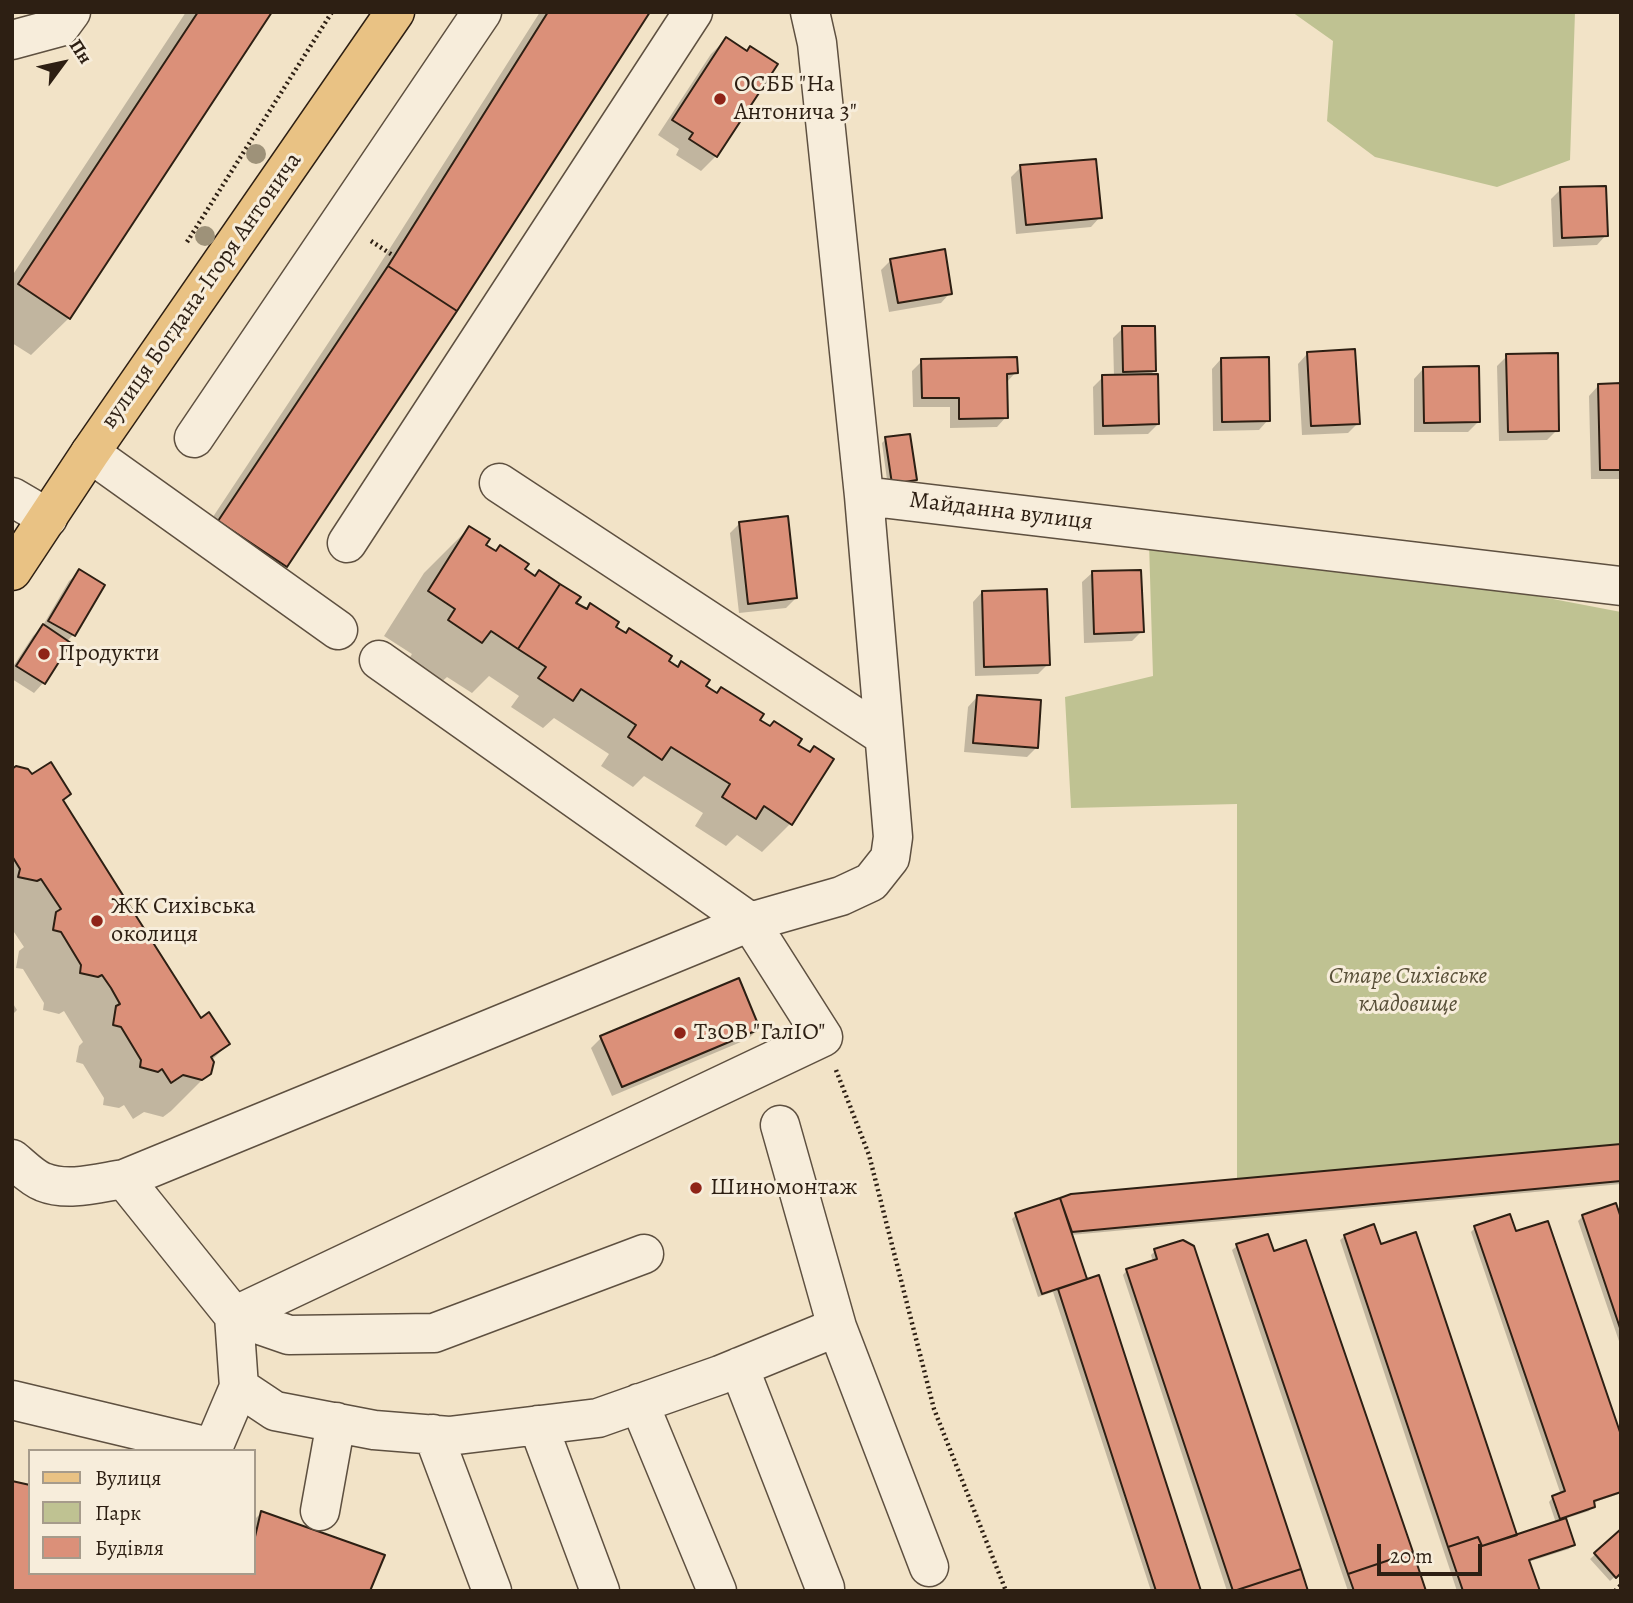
<!DOCTYPE html>
<html>
<head>
<meta charset="utf-8">
<style>
  body { margin:0 }
  #map { position:relative; width:1633px; height:1603px; overflow:hidden; background:#f2e3c7; font-family:Alegreya,serif }
  canvas { display:block }
  .frame { position:absolute; inset:0; border:14px solid #2d1f13; pointer-events:none }
  .legend { position:absolute; left:28px; top:1449px; width:228px; height:126px; box-sizing:border-box; background:#f7eddb; border:2px solid #a69b8b; margin:0; padding:9px 12px; list-style:none; font-size:21px; color:#2d1f13 }
  .legend li { display:flex; align-items:center; gap:14px; height:35px }
  .legend b { width:35px; border:2px solid #a69b8b }
  .north { position:absolute; left:28px; top:28px; width:70px; height:70px; -webkit-text-stroke:5px #f7eddb; paint-order:stroke; rotate:57deg; font-size:19px; font-weight:700; line-height:28px; text-align:center; color:#2d1f13 }
  .north::after { content:''; display:block; margin:auto; width:24px; height:32px; background:#2d1f13; clip-path:polygon(50% 0,100% 100%,50% 72%,0 100%) }
  .scale { position:absolute; left:1377px; top:1544px; width:105px; height:32px; box-sizing:border-box; border:4px solid #2d1f13; border-top:0; padding-left:9px; font-size:21px; line-height:24px; white-space:nowrap; color:#2d1f13; -webkit-text-stroke:5px #f7eddb; paint-order:stroke }
</style>
</head>
<body>
<div id="map">
<canvas width="1633" height="1603"></canvas>
<div class="frame"></div>
<ul class="legend">
<li><b style="height:9px;background:#e9c284"></b>Вулиця</li>
<li><b style="height:19px;background:#bfc292"></b>Парк</li>
<li><b style="height:19px;background:#db9079"></b>Будівля</li>
</ul>
<div class="north">Пн</div>
<div class="scale">20 m</div>
</div>
<script>
const ctx = document.querySelector('canvas').getContext('2d');
ctx.lineJoin = 'round';
function fillPath(path, color) {
  ctx.fillStyle = color;
  ctx.fill(path, 'evenodd');
}
function trace(path, color, width, dash) {
  ctx.strokeStyle = color;
  ctx.lineWidth = width;
  ctx.lineCap = dash ? 'butt' : 'round';
  ctx.setLineDash(dash || []);
  ctx.stroke(path);
}
function drawText(font, color, halo, rows, align = 'center') {
  ctx.font = font + ' Alegreya,serif';
  ctx.lineWidth = 6;
  ctx.setLineDash([]);
  ctx.textBaseline = 'middle';
  ctx.strokeStyle = halo;
  ctx.fillStyle = color;
  for (const [text, x, y, turn = 0] of rows) {
    ctx.save();
    ctx.translate(x, y);
    ctx.rotate((+turn || 0) * Math.PI / 180);
    ctx.textAlign = isNaN(turn) ? turn : align;
    if (halo) ctx.strokeText(text, 0, 0);
    ctx.fillText(text, 0, 0);
    ctx.restore();
  }
}
const green = new Path2D(`
  M1292,12H1575L1570,160L1497,187L1375,157L1327,121L1333,41Z
  M1149,543L1406,571L1621,612V1144L1237,1179V804L1071,808L1065,697L1153,676Z`);
const shadow = new Path2D(`
  M186,12H270L69,318L31,355L12,343V276Z
  M540,12H648L462,301L286,566L257,594L191,550L366,286Z
  M931,12H957L948,14Z
  M726,39L746,52L750,48L776,64L716,156L701,171L676,155L679,149L658,135L711,54Z
  M1021,167L1100,217L1091,227L1016,234L1011,177Z
  M1561,189L1606,235L1597,245L1553,247L1551,199Z
  M891,260L950,293L941,303L889,312L881,270Z
  M1123,328L1154,371L1149,376L1158,424L1148,434L1094,435L1093,387L1103,377H1114L1113,338Z
  M1307,354L1358,423L1348,433L1302,435L1298,364Z
  M1507,356L1557,430L1547,440L1499,441L1497,366Z
  M1221,359L1268,420L1259,430L1213,431L1212,369Z
  M922,361L1016,372L1006,383V417L997,427L950,428V407H913L912,371Z
  M1423,369L1478,422L1468,432H1414V379Z
  M1621,385V479H1591L1589,396L1598,386Z
  M886,439L915,479L910,484L888,487L882,443Z
  M740,523L796,598L786,608L739,613L730,533Z
  M469,528L484,545L585,610L591,605L613,628L796,746L790,824L762,852L737,835L726,846L695,826L703,813L644,776L633,787L601,766L609,754L554,718L543,728L511,707L519,696L489,676L472,693L447,677L436,687L404,666L412,654L384,636L424,573Z
  M79,572L103,586L73,635L66,642L69,644L43,683L34,693L12,679V668L33,636L42,627L69,581Z
  M1092,573L1142,631L1132,641L1084,643L1082,582Z
  M982,592L1048,664L1038,674L975,676L973,602Z
  M977,697L1037,747L1027,757L964,752L968,707Z
  M12,771L31,777L69,794L62,801L200,1020L228,1044L211,1061L209,1073L171,1111L163,1117L144,1112L133,1119L124,1105L119,1108L103,1105L104,1098L83,1064L76,1062L79,1046L83,1042L64,1011L59,1014L43,1010L44,1003L23,969L16,968L19,951L24,947L12,929Z
  M12,1002L17,1010L12,1015Z
  M758,1029L748,1039L612,1096L591,1048L601,1038Z
  M1621,1145V1184L1071,1235L1199,1591H1151L1053,1292L1038,1297L1012,1219L1016,1215L1071,1196Z
  M1583,1216L1621,1223V1347L1578,1221Z
  M1475,1228L1621,1481V1492L1619,1494L1592,1503L1593,1506L1589,1511L1564,1519L1573,1544L1569,1549L1528,1562L1538,1591H1457L1340,1240L1345,1236L1380,1246L1516,1537L1556,1523L1549,1502L1553,1497L1561,1495L1471,1232Z
  M1267,1236L1424,1591H1348L1232,1250L1237,1246Z
  M1155,1251L1306,1591H1227L1123,1275L1127,1270L1153,1262L1151,1255Z
  M261,1513L368,1591L30,1573H254V1520Z
  M1621,1531V1571L1610,1581L1590,1559Z`);
const building = new Path2D(`
  M198,12H272L70,319L18,284Z
  M548,12H650L457,311L388,266Z
  M726,37L747,51L750,46L778,64L717,157L689,139L693,133L672,120Z
  M1096,159L1102,218L1026,225L1020,165Z
  M1606,186L1608,236L1562,238L1560,187Z
  M945,249L952,294L898,303L890,259Z
  M388,266L457,311L287,567L218,521Z
  M1122,326H1155L1156,371L1123,372Z
  M1355,349L1360,424L1311,426L1307,352Z
  M1558,353L1559,431L1508,432L1506,354Z
  M1017,357L1018,373L1007,374L1008,418L959,419V398H922L921,359Z
  M1269,357L1270,421L1222,422L1221,358Z
  M1479,366L1480,422L1424,423L1423,367Z
  M1158,374L1159,424L1103,426L1102,375Z
  M1621,383V470H1600L1598,384Z
  M910,434L917,480L892,484L885,437Z
  M788,516L797,598L748,604L739,522Z
  M469,526L490,539L486,545L496,551L500,545L529,564L525,569L535,576L539,570L560,584L518,649L491,631L482,643L448,620L455,609L428,591Z
  M79,569L105,585L75,636L48,621Z
  M1141,570L1144,632L1094,634L1092,571Z
  M560,584L581,597L576,603L587,609L590,603L619,622L616,627L626,633L629,628L672,656L669,661L678,667L681,661L710,680L706,686L717,693L721,687L764,714L760,720L770,726L774,721L802,739L798,745L810,752L814,746L834,759L792,825L764,806L756,819L722,797L730,784L671,747L662,760L628,737L636,725L581,689L573,701L538,678L546,667L518,649Z
  M1047,589L1050,665L984,667L982,591Z
  M43,624L71,643L45,684L16,666Z
  M977,695L1041,700L1038,748L973,743Z
  M51,762L71,794L63,800L131,908L201,1018L209,1012L230,1044L211,1057L214,1062L211,1074L202,1080L183,1075L171,1083L162,1069L158,1072L140,1067L141,1060L121,1027L113,1025L116,1006L120,1004L111,988L102,975L98,977L80,973L81,965L61,932L53,930L56,912L61,909L41,879L37,881L18,877L20,869L12,856V769L16,766L28,769L32,774Z
  M739,978L760,1029L622,1087L600,1036Z
  M1621,1144V1181L1072,1232L1060,1198L1071,1194Z
  M1060,1198L1087,1279L1042,1294L1015,1213Z
  M1616,1203L1621,1218V1331L1582,1215Z
  M1510,1214L1516,1231L1548,1221L1621,1435V1492L1594,1501L1595,1507L1560,1519L1552,1496L1565,1491L1474,1226Z
  M1374,1224L1381,1244L1416,1232L1517,1535L1482,1546L1478,1537L1448,1547L1344,1235Z
  M1268,1234L1274,1251L1306,1240L1413,1552L1348,1574L1236,1244Z
  M1183,1240L1194,1246L1301,1569L1234,1591H1233L1126,1269L1157,1259L1154,1249Z
  M1099,1275L1201,1591H1156L1058,1289Z
  M12,1481L30,1485V1573H254V1541L261,1511L385,1555L370,1591H12Z
  M1566,1518L1575,1545L1529,1560L1540,1591H1463L1448,1547L1478,1537L1482,1546Z
  M1621,1529V1573L1616,1578L1594,1553Z
  M1413,1552L1426,1591H1354L1348,1574Z
  M1301,1569L1308,1591H1234Z`);
const path = new Path2D(`
  M371,241L394,256
  M187,242L332,12
  M836,1070L869,1155L934,1409L1006,1591
  M1615,1591L1621,1585`);
const minor = new Path2D(`
  M810,12L817,43L864,496L1621,586
  M12,40L60,27L71,12
  M194,438L482,12
  M90,453L338,630
  M499,483L884,736
  M12,497L48,518
  M347,543L693,12
  M12,1159C21,1166 32,1178 43,1182C68,1192 98,1183 124,1179L750,922L841,896L871,882L890,858L893,837L864,496
  M124,1179L234,1316L289,1335L434,1333L644,1254
  M837,1327L929,1567
  M739,1367L825,1588
  M239,1387L275,1411L374,1430L449,1436L598,1418L720,1375L837,1327L780,1125
  M12,1400L213,1448L239,1387L234,1316L823,1037L750,922L379,660
  M639,1403L717,1591
  M538,1425L600,1591
  M433,1434L492,1591
  M320,1511L336,1422`);
const major = new Path2D(`
  M12,571L90,453L395,12`);
const trees = [
  [256,154],
  [205,236]
];
const markers = [
  [720,99,7,"#8f2418"],
  [44,654,7,"#8f2418"],
  [97,921,7,"#8f2418"],
  [680,1033,7,"#8f2418"],
  [696,1188,7,"#8f2418"]
];
const poiNames = [
  ["ОСББ \"На",734,85],
  ["Антонича 3\"",734,113],
  ["Продукти",58,654],
  ["ЖК Сихівська",111,907],
  ["околиця",111,935],
  ["ТзОВ \"ГалІО\"",694,1033],
  ["Шиномонтаж",710,1188]
];
const streetNames = [
  ["вулиця Богдана-Ігоря Антонича",202,291,-55],
  ["Майданна вулиця",1001,512,7]
];
const parkNames = [
  ["Старе Сихівське",1408,977],
  ["кладовище",1408,1005]
];
fillPath(green, '#bfc292');
fillPath(shadow, '#0003');
fillPath(building, '#db9079');
trace(building, '#2d1f13', 2);
trace(minor, '#5e5040', 41);
trace(major, '#2d1f13', 41);
trace(path, '#2d1f13', 4.5, [2, 3.5]);
trace(minor, '#f7eddb', 38);
trace(major, '#e9c284', 38);
ctx.fillStyle = '#9e9279';
for (const [x, y] of trees) {
  ctx.beginPath();
  ctx.arc(x, y, 10, 0, 2 * Math.PI);
  ctx.fill();
}
for (const [x, y, r, color] of markers) {
  const dot = new Path2D();
  dot.arc(x, y, r, 0, 2 * Math.PI);
  ctx.fillStyle = color;
  ctx.fill(dot);
  trace(dot, '#f7eddb', 2.5);
}
drawText('24px', '#2d1f13', '#f7eddb', poiNames, 'left');
drawText('24px', '#2d1f13', '#f7eddb', streetNames);
drawText('italic 24px', '#595039', '#f7eddb', parkNames);
</script>
</body>
</html>
